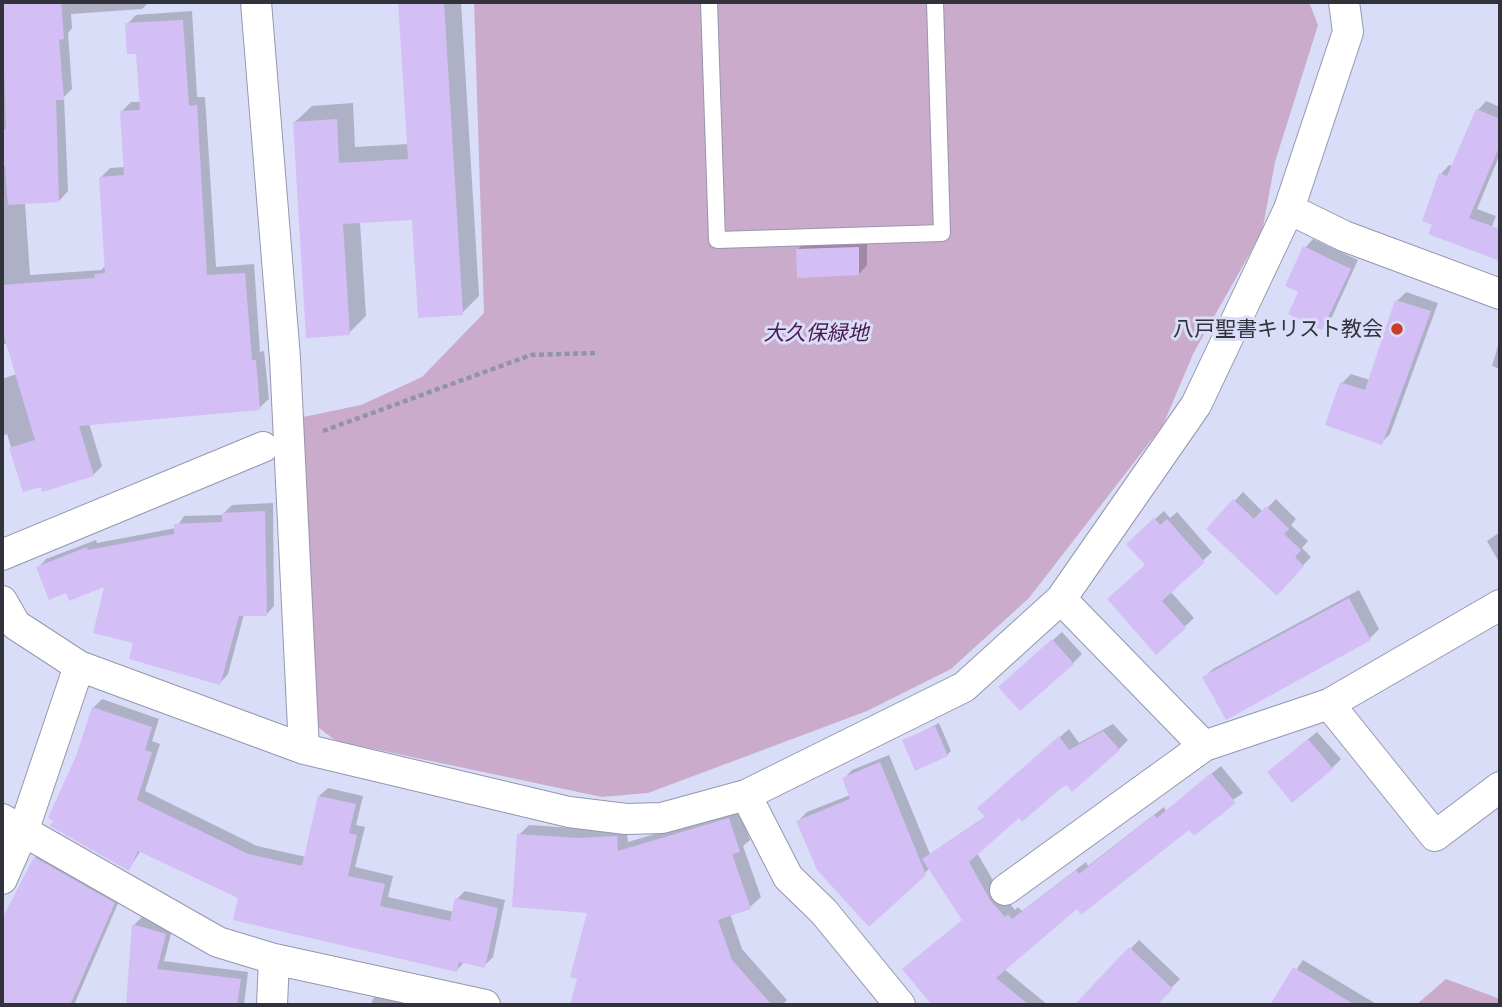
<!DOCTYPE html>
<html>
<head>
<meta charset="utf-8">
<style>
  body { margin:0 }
  #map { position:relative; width:1502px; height:1007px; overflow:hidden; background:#daddf7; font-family:"Playfair Display",serif }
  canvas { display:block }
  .frame { position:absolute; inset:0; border:4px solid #31323c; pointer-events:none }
</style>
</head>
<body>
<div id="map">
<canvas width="1502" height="1007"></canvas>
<div class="frame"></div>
</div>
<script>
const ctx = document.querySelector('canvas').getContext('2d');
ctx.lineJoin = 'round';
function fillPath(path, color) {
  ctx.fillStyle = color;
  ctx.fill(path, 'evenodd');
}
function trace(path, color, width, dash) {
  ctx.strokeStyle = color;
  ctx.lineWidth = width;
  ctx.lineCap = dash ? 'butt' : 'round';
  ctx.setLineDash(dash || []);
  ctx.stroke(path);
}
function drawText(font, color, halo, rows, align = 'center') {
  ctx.font = font + ' "Playfair Display","Noto Sans JP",serif';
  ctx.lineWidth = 6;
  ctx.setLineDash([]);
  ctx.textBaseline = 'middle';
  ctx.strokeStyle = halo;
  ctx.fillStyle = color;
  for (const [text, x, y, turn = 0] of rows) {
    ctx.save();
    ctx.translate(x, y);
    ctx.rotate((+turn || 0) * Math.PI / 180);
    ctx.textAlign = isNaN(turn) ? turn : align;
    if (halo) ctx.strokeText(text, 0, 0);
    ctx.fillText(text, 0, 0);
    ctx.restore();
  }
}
const green = new Path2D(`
  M474,2H1309L1318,25L1275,162L1262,232L1194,352L1163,425L1029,598L951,669L867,711L648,793L602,797L336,741L318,727L303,417L361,405L422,377L484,313Z
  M1446,979L1500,999V1005H1416Z`);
const shadow = new Path2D(`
  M2,2H149L142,9L71,14L72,28L68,33L72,89L64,97L68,191L59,201L25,203L30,275L101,270L106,265L101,177L110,168L125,167L121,112L131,102H141L138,52L127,24L136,15L192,11L197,97H205L216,267L254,264L260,352L264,351L269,399L259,408L89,423L102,466L93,475L24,490L7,434L2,436V379L123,337L2,344Z
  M400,2H461L479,296L462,313L414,218L360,222L366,316L349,333L295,122L312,106L353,103L355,147L409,144Z
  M1486,101L1500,107V154L1477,209L1496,216L1486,242L1477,251L1441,174L1449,165L1453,166L1478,110Z
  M867,239V265L859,274L798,249L807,241Z
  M1313,239L1358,260L1331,319L1322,328L1300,291L1305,248Z
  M1406,292L1438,303L1390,434L1381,443L1342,383L1351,374L1370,380L1397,301Z
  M1500,339V369L1492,366Z
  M1243,492L1263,512L1276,499L1296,519L1291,525L1308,541L1302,548L1311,557L1277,593L1209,528Z
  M273,503L274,606L266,615L244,614L228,674L220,683L135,642L107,584L67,591L38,568L46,559L96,540L97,543L176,528L184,516L222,515L232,505Z
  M1164,511L1170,518L1177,512L1212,552L1170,591L1194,618L1156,653L1147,565L1137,535Z
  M1500,532V564L1487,541Z
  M1359,590L1379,629L1370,638L1205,677L1213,669Z
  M1062,632L1082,654L1073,663L1010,678Z
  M102,699L159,719L152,741L160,744L145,791L257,846L306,857L319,796L328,788L363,796L356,825L365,827L355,867L393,876L388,897L454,912L457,899L465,891L505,900L493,957L484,966L465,961L457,970L240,897L141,850L129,869L77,757L93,708Z
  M939,723L951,751L947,755L904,741Z
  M1113,724L1128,740L1119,749L1019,816L977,853L1000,892L1015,910L1018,907L1022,911L1086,862L1088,866L1164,807L1166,811L1221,766L1243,793L1077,906L1004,969L1048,1005H934L904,969L964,919L930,868L870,925L798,821L807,812L850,795L844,779L852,770L889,755L930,854L986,816L988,800L1069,729L1079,743Z
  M1317,732L1341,759L1332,768L1278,764Z
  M739,809L750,840L743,846L761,897L750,907L730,914L742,949L787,1000L782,1005H698L695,1002L686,1005L645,958L625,1005H592L574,1000L589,911L519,835L529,825L589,829L626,826L628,842Z
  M44,850L122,894L74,1005H2V922L35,858Z
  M142,917L173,926L164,961L248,972L244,1005H128L134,925Z
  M1139,940L1180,979L1154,1005H1075Z
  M1303,960L1378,1005H1272Z
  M381,990L418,998L416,1005H371L373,999Z`);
const building = new Path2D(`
  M2,2H61L64,39L59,40L64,100H56L59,202L8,205L5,166H2V129H6Z
  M398,2H444L463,315L418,318L412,220L343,224L350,335L306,338L293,122L337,119L339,163L408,159Z
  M183,20L189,106L197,105L207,275L245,273L252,360H256L260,410L79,426L94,476L42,492L41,487L23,492L9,448L35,440L2,330V285L95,278L94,274L105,273L99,177L124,175L120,111L140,110L136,54H127L125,23Z
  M1476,109L1500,119V145L1469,218L1500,229V261L1428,234L1432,225L1422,221L1439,173L1447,176Z
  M1303,246L1351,269L1322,330L1288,314L1298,292L1285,286Z
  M859,247V275L797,278L796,249Z
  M1395,300L1431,311L1382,445L1325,425L1340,382L1365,390Z
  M1233,499L1254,519L1266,506L1289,529L1284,534L1301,550L1295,557L1304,566L1277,596L1206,529Z
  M265,511L267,616H239L220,685L129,659L133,643L93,633L104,587L69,601L66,593L49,600L36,567L87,547L88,550L174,534V524L222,522V513Z
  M1154,518L1160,525L1167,519L1205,562L1162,601L1186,628L1156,655L1107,599L1145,565L1126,544Z
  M1349,598L1371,640L1226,720L1202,677Z
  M1052,639L1074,664L1020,711L998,687Z
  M92,707L152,727L145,750L152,752L137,800L248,854L302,866L318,796L356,804L349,833L357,835L348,876L385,884L380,906L450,921L455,898L498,908L485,968L459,962L457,972L233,920L238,898L138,851L129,871L50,826L53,821L48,818L76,756Z
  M935,726L948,756L915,771L902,740Z
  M1103,731L1120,750L1072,792L1066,784L1022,822L1019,818L969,862L990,900L1005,917L1008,914L1012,919L1076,870L1079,874L1154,815L1157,818L1211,773L1236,803L1194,836L1189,830L1081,915L1077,909L996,978L1029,1005H932L902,969L962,920L922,859L985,817L977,808L1059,736L1069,750Z
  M1308,739L1333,769L1292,803L1267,772Z
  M880,762L926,875L869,927L817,870L796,821L850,799L842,778Z
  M729,818L740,852L732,854L751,909L718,920L732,960L772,1005H570L577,979L570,977L587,913L512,907L517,834L578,838L617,836L618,851Z
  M34,857L115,903L70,1005H2V919Z
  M132,924L166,934L157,969L241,979L237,1005H126Z
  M1129,947L1173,989L1157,1005H1074Z
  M1293,967L1355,1005H1270Z`);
const path = new Path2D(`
  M323,431L531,355L598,353`);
const service = new Path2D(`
  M709,2L717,240L942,233L935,2`);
const minor = new Path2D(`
  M256,2L285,358L304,749
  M1289,209L1344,236L1500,294
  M2,555L263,447
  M1061,599L1204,746
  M2,601L16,625L79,666L304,749L569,812L626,819L662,818L746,795L964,687L1061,599L1196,405L1289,209L1348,32L1344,2
  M1329,704L1435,836L1500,787
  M746,795L788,877L824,912L900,1005
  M2,819L218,942L274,959L485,1005
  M2,879L24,829L79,666
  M1005,890L1204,746L1329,704L1500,605
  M272,1005L274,959`);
const markers = [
  [1397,329,7,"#c93e27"]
];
const poiNames = [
  ["八戸聖書キリスト教会",1383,329]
];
const parkNames = [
  ["大久保緑地",816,333]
];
fillPath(green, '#caabcb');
fillPath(shadow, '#0003');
fillPath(building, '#d3bff6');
trace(service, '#9497ae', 18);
trace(minor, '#9497ae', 32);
trace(path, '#9193a6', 4.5, [5, 3.5]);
trace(service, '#fff', 16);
trace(minor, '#fff', 30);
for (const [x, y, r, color] of markers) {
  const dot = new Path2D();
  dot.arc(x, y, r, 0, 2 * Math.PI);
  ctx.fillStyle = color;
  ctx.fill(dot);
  trace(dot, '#daddf7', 2.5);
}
drawText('21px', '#31323c', '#daddf7', poiNames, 'right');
drawText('italic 21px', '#4b1850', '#daddf7', parkNames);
</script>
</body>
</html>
